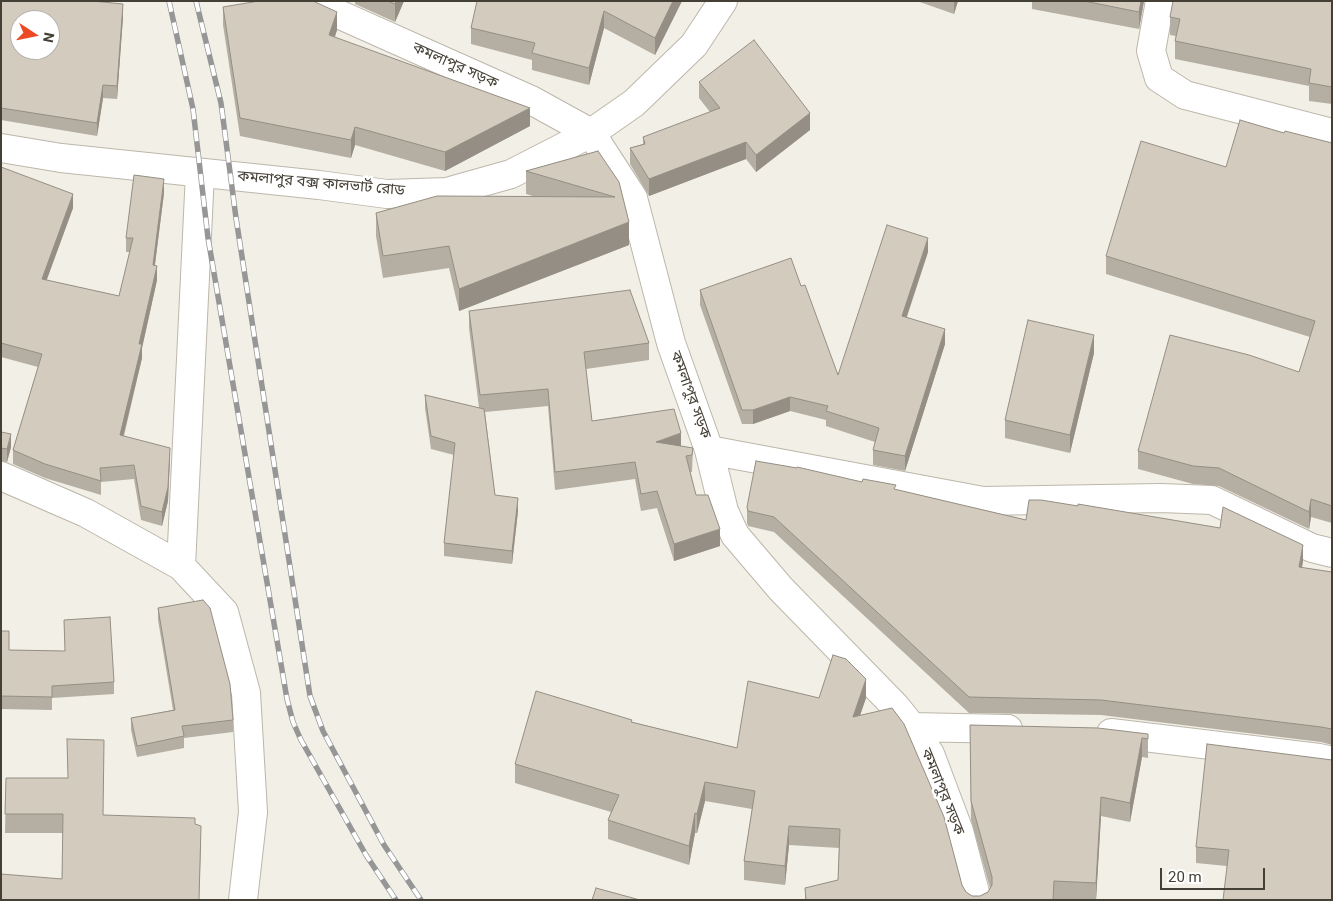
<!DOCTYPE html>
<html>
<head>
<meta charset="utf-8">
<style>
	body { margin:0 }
	#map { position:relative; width:1333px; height:901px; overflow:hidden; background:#f2efe7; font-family:Roboto,sans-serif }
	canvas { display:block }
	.frame { position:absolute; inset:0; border:2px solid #454036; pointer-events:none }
	.north { position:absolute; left:10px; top:10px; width:50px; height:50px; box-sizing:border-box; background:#fff; border:1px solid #b5b3af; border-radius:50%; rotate:101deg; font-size:14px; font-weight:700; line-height:20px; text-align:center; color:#454036 }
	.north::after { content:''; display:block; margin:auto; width:18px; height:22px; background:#ec4924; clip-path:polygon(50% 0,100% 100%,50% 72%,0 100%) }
	.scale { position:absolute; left:1160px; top:868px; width:105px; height:22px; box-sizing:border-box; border:2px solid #454036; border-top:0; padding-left:6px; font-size:15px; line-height:18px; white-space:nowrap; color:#454036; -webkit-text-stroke:4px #fff; paint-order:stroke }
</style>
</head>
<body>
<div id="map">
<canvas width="1333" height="901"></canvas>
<div class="frame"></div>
<div class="north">N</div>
<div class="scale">20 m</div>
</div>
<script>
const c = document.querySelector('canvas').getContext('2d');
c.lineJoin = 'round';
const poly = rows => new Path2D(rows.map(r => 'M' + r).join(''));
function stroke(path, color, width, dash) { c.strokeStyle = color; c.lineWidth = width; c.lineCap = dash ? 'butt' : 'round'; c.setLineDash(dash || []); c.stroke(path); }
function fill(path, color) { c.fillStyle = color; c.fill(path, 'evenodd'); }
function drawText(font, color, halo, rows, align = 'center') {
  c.font = font + ' Roboto,"Noto Sans Bengali",sans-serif'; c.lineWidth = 5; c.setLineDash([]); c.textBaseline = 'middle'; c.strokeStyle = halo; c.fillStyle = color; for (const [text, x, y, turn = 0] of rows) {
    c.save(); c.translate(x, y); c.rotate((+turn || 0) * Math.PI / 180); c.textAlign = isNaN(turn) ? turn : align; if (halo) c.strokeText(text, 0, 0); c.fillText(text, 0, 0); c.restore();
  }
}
const minor = poly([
	[309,1,531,100,591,133,633,198,671,343,709,450,724,511,735,535,781,589,896,707,912,727,930,754,959,831,977,900],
	[1160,1,1151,51,1159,78,1185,95,1332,133],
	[1,148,61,158,319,185,387,194,447,192,511,174,591,133,634,103,694,45,723,1],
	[709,450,983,501,1161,498,1212,500,1312,548,1332,553],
	[1,476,86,513,181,566,224,612,246,693,253,812,243,900],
	[181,566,200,173],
	[912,727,1008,729],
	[1111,733,1319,758,1332,761]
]);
const rail = poly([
	[169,1,193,109,208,238,287,699,293,722,301,740,366,855,396,900],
	[196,1,221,103,236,218,310,696,323,731,384,845,421,900]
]);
const wall = poly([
	[1,1,123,17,117,99,103,98,97,136,1,120],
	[355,1,404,1,395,22,355,4],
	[682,1,655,55,604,28,589,85,532,70,532,60,471,44,471,28],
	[917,1,958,1,954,14],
	[1032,1,1144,1,1139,29,1032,9],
	[1332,1,1332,104,1309,101,1309,86,1175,59,1175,41,1176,36,1170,35,1170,17],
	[223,7,337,30,335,37,530,126,445,171,355,145,351,158,240,136,223,25],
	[699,82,810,130,756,172,746,159,649,196,630,164,630,148,643,144,643,137,710,112,699,98],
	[1284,133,1332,143,1332,523,1311,517,1309,529,1219,486,1193,484,1138,469,1138,451,1299,372,1310,337,1106,274,1106,256,1226,167],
	[598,151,629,245,459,311,449,268,383,278,376,236,376,213,536,197,526,194,526,171],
	[1,167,73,208,46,280,119,296,130,252,126,252,126,238,164,193,155,265,157,280,142,348,142,358,124,436,170,462,168,501,162,526,141,520,134,479,101,482,101,495,45,478,13,464,13,450,38,367,1,357],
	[928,252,907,317,945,344,905,471,873,465,873,450,875,442,826,426,826,420,790,411,753,424,742,424,700,305,700,290,801,286,838,375],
	[469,311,649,343,649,360,586,369,592,421,681,446,693,448,692,472,690,472,696,495,720,546,674,561,657,508,641,511,635,479,555,490,548,406,485,412,495,495,518,511,512,564,444,556,444,543,454,455,431,449,425,408,425,395,479,408,469,328],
	[1094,353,1070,453,1005,438,1005,420],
	[1,432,11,447,7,462,1,461],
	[896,490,1026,520,1303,561,1302,568,1332,572,1332,745,1321,742,1101,715,969,713,774,532,748,526,747,523,747,507],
	[158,608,233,720,233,732,184,738,184,748,137,757,131,730,131,718,173,710,158,620],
	[64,620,114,682,114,694,52,698,52,710,1,709,1,631,9,650,65,651],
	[819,698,866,698,860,715,966,892,972,896,980,896,988,892,990,888,971,820,970,725,1148,734,1148,758,1142,757,1130,822,1101,816,1096,900,805,900,805,888,838,880,839,848,789,845,785,885,744,880,744,861,752,809,705,801,697,833,695,833,689,865,608,839,608,820,611,812,515,783,515,764,632,722,737,748],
	[1332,760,1227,866,1196,863,1196,847],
	[6,778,103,815,195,824,201,845,199,900,1,900,62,879,63,833,5,833]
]);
const shadedWall = poly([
	[396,1,404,1,395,22,395,4],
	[673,1,682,1,655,55,655,38],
	[954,1,958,1,954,14],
	[1141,1,1144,1,1139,29,1139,12],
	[123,4,123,17,117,99,117,86],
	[604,11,604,28,589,85,589,68],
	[337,12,337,30,329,53,329,35],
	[103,85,103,98,97,136,97,123],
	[530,108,530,126,445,171,445,152],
	[810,113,810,130,756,172,756,155],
	[355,127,355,145,351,158,351,140],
	[746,142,746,159,649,196,649,179],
	[164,179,164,193,153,279,153,265],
	[73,194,73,208,42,293,42,279],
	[629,222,629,245,459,311,459,289],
	[928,238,928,252,902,330,902,316],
	[157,266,157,280,142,348,142,358,120,449,120,435,139,344],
	[945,329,945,344,905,471,905,456],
	[1094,335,1094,353,1070,453,1070,435],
	[790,397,790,411,753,424,753,410],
	[681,433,681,450,656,442],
	[11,434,11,447,7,462,7,449],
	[170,448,168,501,162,526,162,512],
	[518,498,518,511,512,564,512,551],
	[1311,499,1311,517,1309,529,1309,512],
	[720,529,720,546,674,561,674,544],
	[1303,545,1303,561,1299,583,1299,567],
	[866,679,866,698,853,736,853,717],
	[1142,738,1142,757,1130,822,1130,803],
	[705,782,705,801,697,833,697,814],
	[1101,797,1101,816,1096,900,1096,883],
	[695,813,695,833,689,865,689,846],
	[789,826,789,845,785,885,785,866]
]);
const building = poly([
	[1,1,92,1,123,4,117,86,103,85,97,123,1,108,1,1],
	[20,20,50,20,50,50,20,50,20,20],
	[259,1,313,1,337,12,329,35,530,108,445,152,355,127,351,140,240,118,223,7,259,1],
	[388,1,396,1,395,4,388,1],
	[477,1,673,1,655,38,604,11,589,68,532,53,535,43,471,28,477,1],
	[1084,1,1141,1,1139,12,1084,1],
	[1173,1,1332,1,1332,87,1309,83,1311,69,1175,41,1180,19,1170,17,1173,1],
	[754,40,810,113,756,155,746,142,649,179,630,148,645,144,643,137,720,108,699,82,754,40],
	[1240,120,1284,133,1285,131,1332,143,1332,506,1311,499,1309,512,1219,468,1193,466,1138,451,1170,335,1249,355,1299,372,1315,321,1106,256,1141,141,1226,167,1240,120],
	[598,151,619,182,629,222,459,289,449,246,383,256,376,213,437,196,615,197,526,171,598,151],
	[1,167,73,194,42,279,119,296,133,238,126,238,134,175,164,179,153,265,157,266,139,344,142,344,120,435,170,448,168,487,162,512,141,506,134,465,100,468,101,481,45,464,13,450,42,354,1,343,1,167],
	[887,225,928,238,902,316,945,329,905,456,873,450,879,428,826,411,828,406,790,397,753,410,742,410,700,290,791,258,801,286,805,285,838,375,887,225],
	[630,290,649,343,584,352,592,421,674,409,681,433,656,442,693,448,692,455,686,456,696,495,708,495,720,529,674,544,657,491,641,494,635,462,555,472,548,389,480,395,469,311,630,290],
	[1028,320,1094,335,1070,435,1005,420,1028,320],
	[425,395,484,409,495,495,518,498,512,551,444,543,455,443,431,436,425,395],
	[1,432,11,434,7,449,1,448,1,432],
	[756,461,797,468,797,467,862,482,863,479,896,485,894,489,1026,520,1029,500,1041,500,1078,506,1078,504,1220,528,1223,507,1303,545,1299,567,1332,572,1332,729,1321,727,1101,700,969,697,774,517,748,511,747,507,756,461],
	[203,600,210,608,230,684,233,720,182,726,184,736,137,746,131,718,175,710,158,608,203,600],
	[110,617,114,682,52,686,52,697,1,696,1,631,9,631,9,650,65,651,64,620,110,617],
	[833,655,846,659,866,679,853,717,892,708,904,724,944,817,962,885,966,892,972,896,980,896,988,892,992,885,992,877,971,801,970,725,1098,728,1148,734,1148,739,1142,738,1130,803,1101,797,1096,883,1054,881,1053,900,806,900,805,888,838,880,840,829,789,826,785,866,744,861,755,791,705,782,697,814,695,813,689,846,608,820,619,795,515,764,536,691,632,720,631,722,737,748,748,681,819,698,833,655],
	[67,739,104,740,103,815,195,818,195,824,201,826,199,900,1,900,1,874,62,879,63,814,5,814,6,778,68,778,67,739],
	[1207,744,1332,760,1332,900,1223,900,1229,850,1196,847,1207,744],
	[596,888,640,900,592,900,596,888]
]);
const streetNames = [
	["কমলাপুর সড়ক",455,66,24],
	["কমলাপুর বক্স কালভার্ট রোড",321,184,5],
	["কমলাপুর সড়ক",690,395,70],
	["কমলাপুর সড়ক",942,792,68]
];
stroke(minor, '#bdb7aa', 30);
stroke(minor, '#fff', 28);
stroke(rail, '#969696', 5.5);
stroke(rail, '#fff', 4, [11]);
fill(wall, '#b5afa3');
fill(shadedWall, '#948e84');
fill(building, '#d3cbbd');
stroke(building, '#948e84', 1);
drawText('15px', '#454036', '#fff', streetNames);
</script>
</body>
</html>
